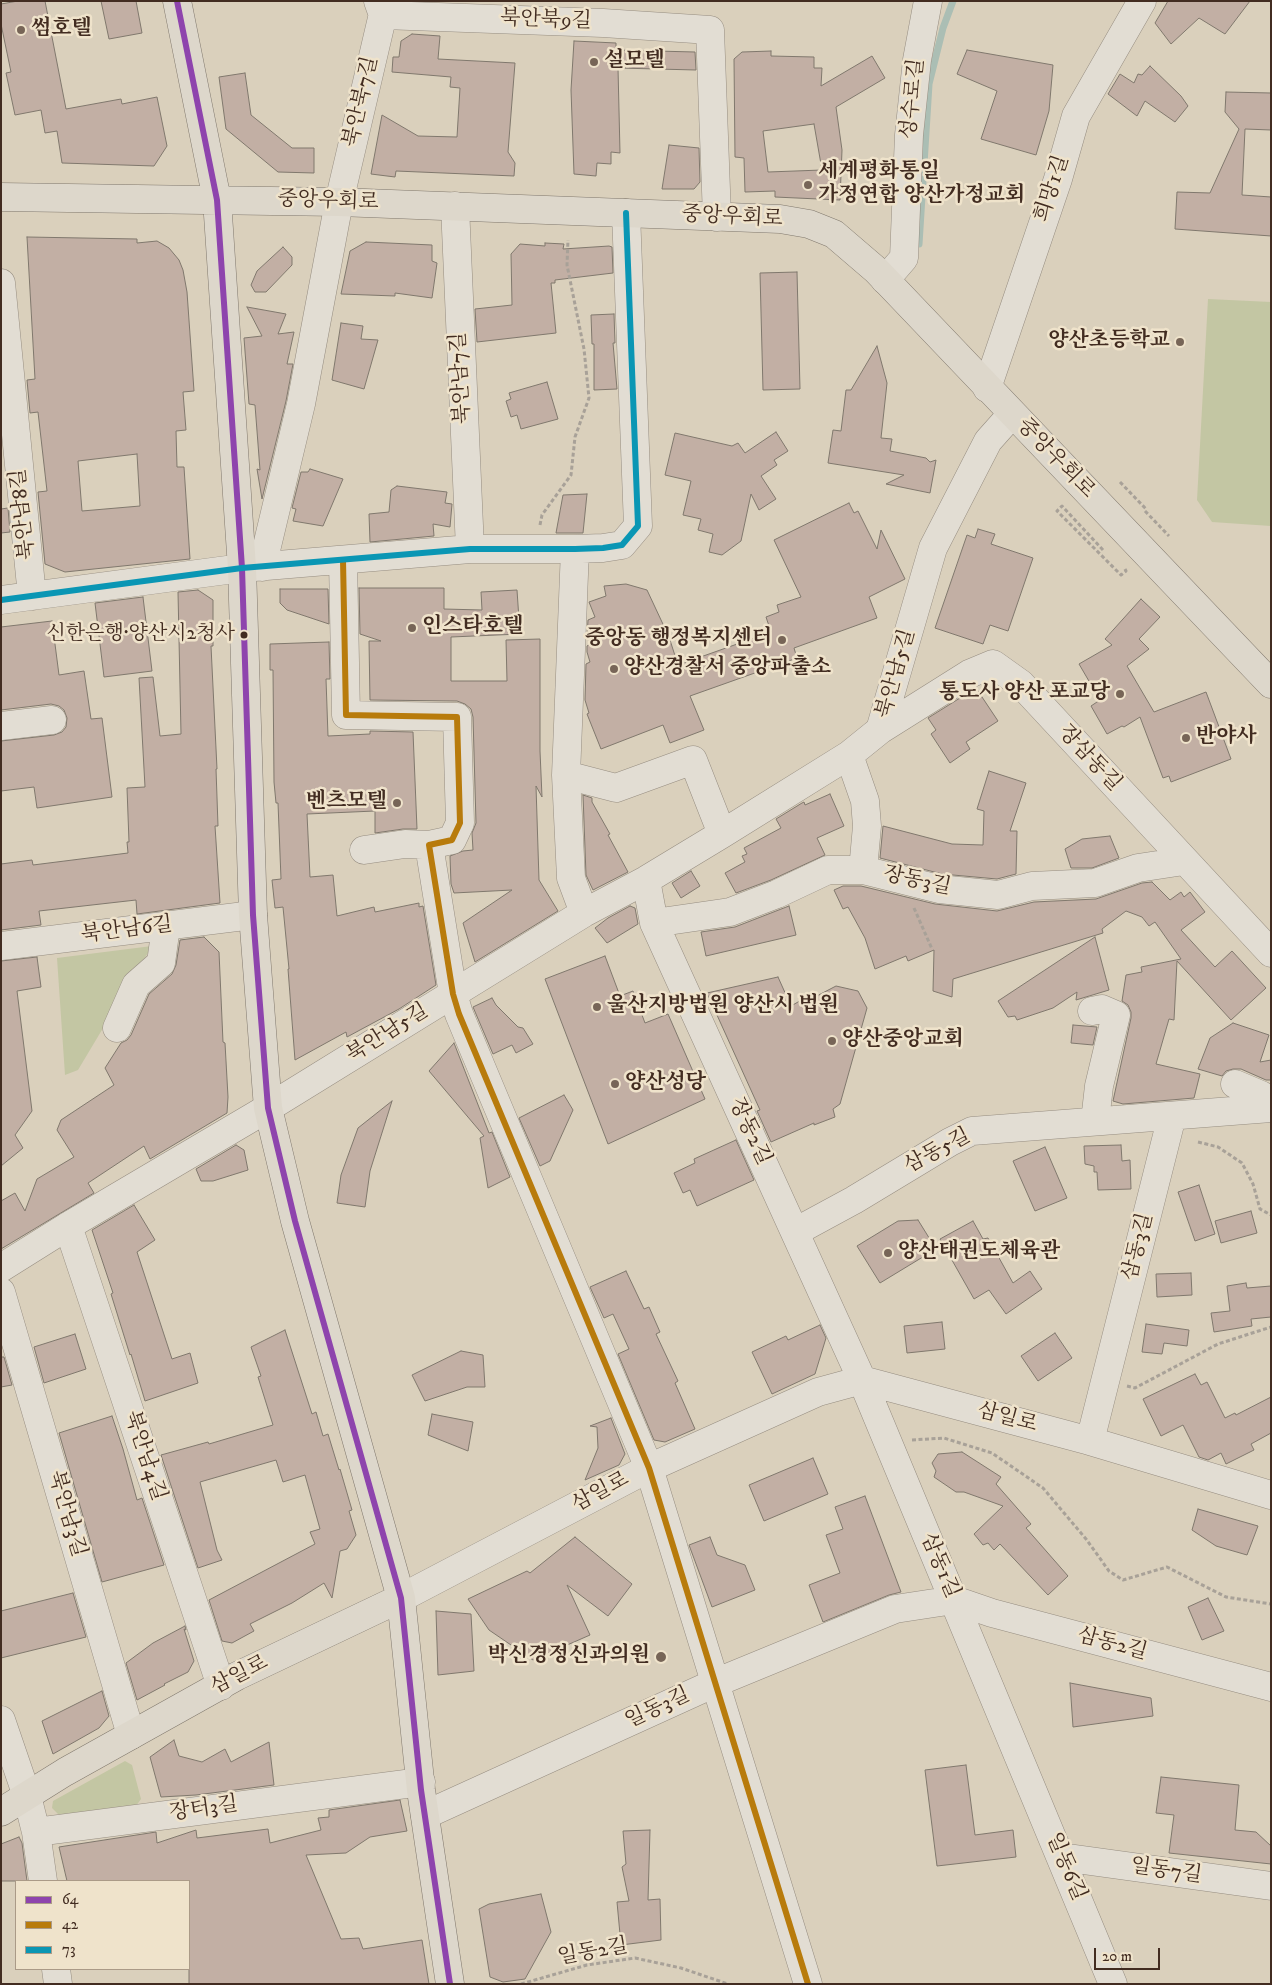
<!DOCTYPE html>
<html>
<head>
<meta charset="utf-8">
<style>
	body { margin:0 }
	#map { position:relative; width:1272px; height:1985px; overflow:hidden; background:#dad0bc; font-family:"IM FELL DW Pica",serif }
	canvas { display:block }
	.frame { position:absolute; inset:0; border:2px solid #422c21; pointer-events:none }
	.legend { position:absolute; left:15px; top:1880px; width:175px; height:90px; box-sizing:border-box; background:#efe3cb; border:1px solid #aa9a87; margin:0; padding:6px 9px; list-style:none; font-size:15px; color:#422c21 }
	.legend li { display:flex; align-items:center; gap:10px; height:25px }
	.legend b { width:25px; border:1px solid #aa9a87 }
	.scale { position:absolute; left:1094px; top:1948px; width:66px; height:22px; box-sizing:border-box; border:2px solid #422c21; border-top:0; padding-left:6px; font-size:15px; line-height:18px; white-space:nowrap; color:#422c21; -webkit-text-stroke:4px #efe3cb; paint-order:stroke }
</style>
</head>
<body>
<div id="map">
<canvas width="1272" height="1985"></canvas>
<div class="frame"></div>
<ul class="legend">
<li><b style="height:6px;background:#8e44ad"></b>64</li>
<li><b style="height:6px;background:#b87b0c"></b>42</li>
<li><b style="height:6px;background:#0a96b4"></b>73</li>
</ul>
<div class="scale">20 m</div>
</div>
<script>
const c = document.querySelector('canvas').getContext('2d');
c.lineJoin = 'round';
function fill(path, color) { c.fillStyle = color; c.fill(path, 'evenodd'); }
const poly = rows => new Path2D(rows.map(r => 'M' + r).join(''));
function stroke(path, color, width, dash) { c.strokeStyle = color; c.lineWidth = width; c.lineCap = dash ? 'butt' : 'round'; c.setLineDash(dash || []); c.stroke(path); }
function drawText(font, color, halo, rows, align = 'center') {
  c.font = font + ' "IM FELL DW Pica","Noto Serif KR",serif'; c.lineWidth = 5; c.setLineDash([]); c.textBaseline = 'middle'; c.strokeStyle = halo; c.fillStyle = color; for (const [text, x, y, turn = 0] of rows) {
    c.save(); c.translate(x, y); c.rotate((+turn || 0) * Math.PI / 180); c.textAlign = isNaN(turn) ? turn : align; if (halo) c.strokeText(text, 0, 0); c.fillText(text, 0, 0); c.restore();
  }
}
const green = poly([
	[1208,299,1271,302,1271,526,1212,522,1197,500],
	[152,946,78,1070,65,1075,57,958],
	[125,1761,132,1765,141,1799,136,1806,60,1816,52,1808,53,1801]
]);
const stream = poly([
	[919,244,929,84,943,28,953,1]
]);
const building = poly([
	[18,1,45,1,66,109,121,99,122,104,157,97,167,146,154,166,62,163,57,131,45,133,41,110,15,115,6,73,11,72,1,24,1,4,18,1],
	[101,1,136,1,142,33,109,39,101,1],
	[1168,1,1250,1,1225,34,1199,18,1171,44,1155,23,1168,1],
	[412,34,440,36,438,59,515,63,508,152,515,163,514,176,396,171,395,177,371,174,382,115,418,136,457,137,460,88,450,87,451,77,392,72,393,57,399,57,401,41,412,34],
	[574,41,616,43,616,50,695,52,696,70,618,68,620,153,611,152,611,164,597,163,596,176,574,174,571,90,574,41],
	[967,50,1053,65,1049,111,1036,155,981,139,997,91,957,74,967,50],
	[771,51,771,56,814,57,814,68,822,68,821,86,872,56,885,78,836,107,842,150,840,200,775,197,775,191,745,192,744,158,735,157,734,59,742,52,771,51],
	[814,124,822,170,768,172,763,131,814,124],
	[1150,66,1181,96,1188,106,1175,122,1145,101,1137,116,1108,94,1120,74,1134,83,1138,74,1142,75,1150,66],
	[245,73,251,115,292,148,314,148,314,173,278,172,226,129,219,77,245,73],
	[1226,92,1271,93,1271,130,1245,129,1242,195,1271,197,1271,236,1175,229,1177,192,1210,193,1239,129,1225,112,1226,92],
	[669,145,699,148,700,182,694,189,662,189,669,145],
	[27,237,137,239,137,243,157,241,169,248,179,260,183,270,187,292,194,391,183,392,186,430,176,431,177,467,184,467,190,559,65,572,45,564,38,492,47,491,38,412,30,413,27,380,35,379,27,237],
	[137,454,140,506,82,511,78,461,137,454],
	[366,242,432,245,432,261,437,263,432,298,395,293,395,296,341,294,350,251,366,242],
	[545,243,564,244,563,249,609,246,612,247,613,273,555,280,555,283,551,283,556,333,477,342,475,309,512,305,511,254,520,244,545,246,545,243],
	[283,247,292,257,292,265,266,292,255,292,251,285,257,271,283,247],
	[797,272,800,389,763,390,760,273,797,272],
	[247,307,286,314,278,334,294,332,287,364,293,364,286,401,262,499,257,469,260,470,255,405,249,404,244,338,262,336,247,307],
	[614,314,615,343,613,343,617,389,594,390,594,344,592,344,591,315,614,314],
	[341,323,363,326,361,339,378,340,364,389,332,380,341,323],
	[877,346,887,383,881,438,892,439,890,451,926,458,930,462,936,460,930,493,886,484,904,475,828,463,833,430,841,431,846,390,851,390,877,346],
	[547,382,558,419,521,429,517,415,511,417,506,401,511,399,509,393,547,382],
	[776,432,788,451,774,460,777,465,761,476,776,499,759,510,751,494,741,541,722,555,709,552,713,534,698,530,701,519,683,515,691,481,665,475,675,433,732,446,738,443,745,453,776,432],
	[310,469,343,479,323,526,293,521,296,509,292,508,301,472,308,472,310,469],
	[397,486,447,492,445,503,452,504,450,527,433,524,434,536,370,542,369,514,389,512,391,490,397,486],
	[587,494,583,533,556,533,563,495,587,494],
	[849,503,854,513,858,511,877,549,881,530,905,579,869,597,877,618,794,648,797,658,690,696,704,730,670,743,663,725,601,749,587,714,589,713,585,700,586,664,590,662,587,652,587,646,590,644,587,637,588,620,595,617,589,602,606,596,604,586,626,584,647,590,669,637,678,665,771,632,766,617,779,612,777,605,801,597,774,540,849,503],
	[8,508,10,532,1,533,1,509,8,508],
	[978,529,995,534,991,544,1033,558,1008,631,990,625,983,644,935,628,967,535,975,538,978,529],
	[359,588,444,588,444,609,482,610,481,592,517,590,520,634,451,637,451,681,507,681,506,640,540,639,540,751,542,797,536,786,539,880,558,911,475,962,463,923,512,890,454,893,451,884,450,856,463,851,473,850,472,833,476,823,473,717,471,709,465,704,457,701,370,700,369,641,381,641,360,634,359,588],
	[280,589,328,589,329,624,287,610,280,603,280,589],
	[198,590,213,600,213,646,211,646,217,769,216,769,218,826,215,826,220,903,137,914,136,900,39,911,41,925,1,930,1,864,32,860,33,865,128,853,127,842,129,842,127,788,145,787,139,678,153,677,160,736,181,734,178,592,198,590],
	[143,597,152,671,104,677,95,603,143,597],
	[1141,599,1160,617,1139,639,1149,649,1127,666,1154,712,1206,692,1231,759,1171,782,1169,776,1163,778,1140,717,1124,727,1122,726,1107,734,1091,706,1100,700,1079,664,1112,645,1105,639,1141,599],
	[52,621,59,675,84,671,91,719,102,718,112,797,37,808,34,787,1,791,1,741,54,735,62,732,66,727,67,718,64,710,59,706,51,704,1,710,1,627,52,621],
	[329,642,330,679,326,679,328,736,370,734,370,731,413,732,417,829,403,829,375,833,375,811,307,814,310,877,333,875,337,916,374,907,375,912,419,903,419,907,423,906,436,985,399,1009,347,1037,346,1032,295,1060,288,969,289,969,283,907,275,908,272,880,281,879,278,803,276,803,274,782,273,670,270,670,270,644,329,642],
	[976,688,998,721,966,742,970,749,950,763,931,734,936,730,928,718,976,688],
	[989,771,1026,783,1010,831,1017,831,1016,874,997,879,942,874,880,858,883,826,952,844,983,845,984,811,977,809,989,771],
	[830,794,844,826,817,838,825,855,771,880,736,893,725,873,745,862,742,856,747,854,744,848,781,828,776,819,802,803,804,802,805,805,830,794],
	[583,795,592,798,592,802,610,834,608,835,628,872,593,890,586,875,583,795],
	[1110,836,1119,858,1092,868,1071,868,1065,849,1082,839,1110,836],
	[691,871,700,886,681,898,672,883,691,871],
	[1152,882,1170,900,1181,892,1184,897,1190,892,1205,912,1181,930,1215,967,1232,951,1266,988,1231,1020,1177,961,1174,1020,1169,1019,1156,1064,1200,1074,1194,1098,1123,1104,1113,1101,1131,1018,1131,1012,1128,1005,1122,1001,1126,975,1142,972,1141,967,1181,959,1155,922,1149,926,1142,917,1126,911,1102,929,1103,933,953,979,952,997,933,991,934,950,908,961,906,956,875,969,865,938,848,907,843,909,834,890,843,886,861,886,935,904,997,911,1034,902,1096,899,1142,883,1152,882],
	[630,906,635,908,638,924,607,943,595,928,608,918,630,906],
	[789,906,796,935,706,956,701,932,735,927,789,906],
	[204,937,219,952,223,1042,225,1043,228,1097,227,1113,150,1159,144,1146,88,1183,94,1193,1,1249,1,1201,15,1193,25,1211,37,1179,74,1157,57,1130,61,1120,114,1085,105,1068,121,1043,127,1040,131,1035,149,994,172,974,176,965,180,940,204,937],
	[1095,937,1109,990,1076,1000,1077,992,1053,1008,1017,1020,1015,1016,1008,1017,998,1001,1095,937],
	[605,956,620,996,633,991,645,1023,668,1014,705,1099,608,1144,545,979,605,956],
	[37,957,41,987,17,991,32,1111,15,1135,23,1148,1,1166,1,961,37,957],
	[778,977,791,1006,805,998,811,999,836,986,858,991,867,1008,840,1104,833,1109,835,1117,814,1125,814,1123,771,1142,757,1111,760,1110,707,993,778,977],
	[492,998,496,1005,518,1027,523,1028,533,1044,516,1053,512,1045,493,1054,473,1007,492,998],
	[1233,1023,1269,1035,1260,1062,1271,1060,1271,1080,1266,1080,1241,1069,1233,1069,1226,1071,1222,1076,1198,1069,1210,1038,1233,1023],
	[1073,1025,1097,1027,1093,1045,1071,1043,1073,1025],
	[454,1043,489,1133,492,1132,510,1177,488,1188,480,1138,484,1136,429,1071,454,1043],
	[564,1095,573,1110,550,1161,540,1166,519,1118,564,1095],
	[392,1101,370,1171,365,1207,337,1203,341,1175,358,1128,392,1101],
	[736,1140,754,1180,697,1206,690,1190,683,1193,674,1173,695,1163,694,1159,736,1140],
	[236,1145,244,1150,248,1170,213,1181,201,1181,196,1169,236,1145],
	[1121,1145,1122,1161,1130,1160,1131,1189,1098,1190,1097,1172,1094,1172,1094,1166,1085,1164,1084,1146,1121,1145],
	[1045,1147,1067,1198,1035,1211,1013,1161,1045,1147],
	[1199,1185,1215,1234,1195,1241,1178,1192,1199,1185],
	[134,1205,155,1240,137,1252,172,1359,190,1353,198,1383,145,1401,131,1354,130,1355,111,1294,113,1293,92,1230,134,1205],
	[1251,1211,1257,1233,1221,1243,1215,1221,1251,1211],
	[918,1220,936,1249,880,1283,857,1246,898,1221,918,1220],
	[973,1221,983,1239,988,1238,1013,1283,1030,1271,1042,1289,1006,1314,989,1290,974,1299,940,1239,973,1221],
	[626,1271,644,1309,649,1307,660,1332,656,1334,678,1381,675,1383,695,1429,665,1442,654,1440,618,1354,629,1349,613,1314,604,1318,590,1287,626,1271],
	[1191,1273,1192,1295,1157,1297,1156,1274,1191,1273],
	[1246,1283,1247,1288,1271,1286,1271,1317,1251,1319,1252,1326,1214,1332,1211,1313,1230,1311,1227,1286,1246,1283],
	[942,1322,945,1349,907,1353,904,1326,942,1322],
	[1146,1324,1189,1330,1187,1346,1164,1343,1162,1354,1142,1352,1146,1324],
	[820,1325,826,1338,815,1374,772,1394,752,1352,786,1336,788,1340,820,1325],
	[285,1330,312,1414,316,1412,323,1436,328,1434,339,1470,340,1469,352,1510,349,1511,356,1535,347,1549,340,1551,332,1598,324,1583,292,1603,250,1624,254,1631,232,1643,222,1641,209,1600,315,1544,310,1532,320,1529,305,1475,283,1482,276,1460,200,1482,217,1550,222,1560,198,1568,161,1455,208,1442,209,1444,273,1425,258,1377,261,1376,251,1347,285,1330],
	[1055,1333,1072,1358,1038,1381,1021,1356,1055,1333],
	[75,1334,86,1369,44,1383,34,1347,75,1334],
	[461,1351,483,1355,485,1387,467,1387,425,1401,412,1375,461,1351],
	[1,1357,4,1357,12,1385,1,1387,1,1357],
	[1195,1374,1201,1385,1207,1382,1225,1418,1235,1413,1236,1415,1271,1397,1271,1433,1251,1444,1254,1450,1226,1464,1221,1453,1208,1460,1199,1457,1183,1425,1161,1436,1143,1399,1195,1374],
	[432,1414,473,1422,468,1451,428,1435,432,1414],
	[112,1416,123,1449,137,1500,142,1498,164,1565,102,1582,59,1433,112,1416],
	[611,1418,625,1454,619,1465,585,1480,598,1448,597,1427,590,1426,611,1418],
	[962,1452,1001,1477,996,1484,1031,1524,1026,1528,1068,1576,1048,1595,1000,1544,994,1550,988,1543,983,1545,974,1534,1003,1506,964,1492,956,1492,934,1477,936,1471,932,1463,938,1454,962,1452],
	[813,1458,828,1494,764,1521,749,1485,813,1458],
	[865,1496,901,1592,889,1595,823,1622,809,1585,840,1573,826,1535,843,1529,835,1507,865,1496],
	[1198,1509,1258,1526,1247,1555,1216,1546,1192,1530,1198,1509],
	[575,1537,632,1584,608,1616,567,1585,590,1635,533,1660,489,1630,468,1599,527,1571,530,1573,575,1537],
	[710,1537,717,1555,745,1565,755,1590,712,1607,689,1545,710,1537],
	[73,1593,86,1637,1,1658,1,1611,73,1593],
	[1208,1598,1224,1631,1202,1640,1188,1607,1208,1598],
	[436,1611,471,1614,474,1671,438,1675,436,1611],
	[185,1626,186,1630,184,1629,194,1661,188,1672,164,1684,165,1685,137,1700,126,1663,153,1643,185,1626],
	[1070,1683,1151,1698,1153,1716,1073,1727,1070,1683],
	[102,1691,109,1716,99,1728,53,1754,42,1721,102,1691],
	[174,1740,179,1756,202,1762,225,1749,231,1762,269,1742,274,1785,196,1795,161,1797,150,1757,174,1740],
	[966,1765,975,1835,1013,1830,1016,1857,937,1866,925,1770,966,1765],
	[1161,1777,1239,1785,1235,1830,1256,1832,1271,1846,1271,1864,1169,1853,1174,1815,1156,1813,1161,1777],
	[400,1800,407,1831,370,1837,346,1853,306,1855,341,1939,359,1938,363,1949,422,1940,429,1984,189,1984,189,1881,67,1881,59,1847,156,1832,157,1843,196,1830,197,1838,268,1829,270,1843,321,1830,318,1818,329,1817,329,1810,400,1800],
	[650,1830,648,1900,660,1899,661,1940,621,1945,617,1902,629,1901,622,1867,626,1864,623,1831,650,1830],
	[19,1837,22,1843,27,1881,1,1881,1,1844,19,1837],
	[541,1894,551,1932,525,1979,503,1982,490,1977,479,1909,489,1904,541,1894]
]);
const path = poly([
	[1120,482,1146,509],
	[1145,511,1169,536],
	[540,525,542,515,571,475,575,437,589,398,584,349,567,265,568,240],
	[1103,550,1062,506,1057,511,1121,575,1126,571,1125,569],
	[914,908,932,949],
	[1198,1142,1218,1147,1242,1163,1253,1184,1260,1209,1271,1215],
	[1127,1386,1135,1388,1218,1344,1271,1327],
	[912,1440,944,1438,992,1453,1043,1488,1086,1539,1109,1571,1123,1580,1167,1567,1226,1597,1271,1604],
	[521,1984,587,1965,635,1958,681,1968,728,1984]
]);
const minor = poly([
	[378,1,383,15,603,23,710,30,717,217],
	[455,206,470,549],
	[885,280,904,258,909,135,917,60,928,1],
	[1,283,32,596],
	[987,388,1058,179,1076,116,1142,1],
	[575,549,566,775,571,878,584,913],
	[343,560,346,715,457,717,460,823,452,840,429,845,405,844,364,850],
	[262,567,301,404,339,202,386,1],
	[1,600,242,568,470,549,575,549,603,548,622,545,638,526,626,213],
	[1,726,52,720],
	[880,730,933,548,988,441,1012,414],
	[849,755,865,801,867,826,863,870],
	[566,775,616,788,693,760,722,834],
	[429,845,453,994,459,1014,649,1468,808,1984],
	[646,880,654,923,862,1380,1113,1984],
	[654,923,730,912,777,894,828,870,863,870,939,889,998,895,1032,886,1095,883,1138,868,1184,861],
	[1,946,253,915],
	[1092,1011,1102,1009,1116,1015,1099,1086,1095,1121],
	[117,1028,136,985,161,963,166,926],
	[1235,1084,1261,1095,1271,1101],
	[68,1226,221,1686],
	[795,1232,854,1200,950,1142,972,1131,1271,1108],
	[1,1268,68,1226,268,1108,584,913,646,880,722,834,849,755,880,730,969,674,993,664,1021,684,1271,953],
	[1,1292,131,1735],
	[1090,1441,1172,1116],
	[401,1598,649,1468,818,1392,862,1380,1090,1441,1271,1495],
	[1,1720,27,1796,36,1832,43,1881],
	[425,1815,715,1683,895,1609,954,1600,992,1613,1271,1687],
	[36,1832,421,1782],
	[1061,1857,1271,1886],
	[56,1969,58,1984]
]);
const major = poly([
	[177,1,217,200,242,568,253,915,268,1108,295,1221,401,1598,421,1790,450,1984],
	[1,197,339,202,780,219,809,224,834,234,876,270,1271,684],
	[1,1812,65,1772,237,1676,401,1598]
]);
const bus1 = poly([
	[177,1,217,200,242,568,253,915,268,1108,295,1221,401,1598,421,1790,450,1984]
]);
const bus2 = poly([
	[343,560,346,715,457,717,460,823,452,840,429,845,453,994,459,1014,649,1468,808,1984]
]);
const bus3 = poly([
	[1,600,242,568,470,549,575,549,603,548,622,545,638,526,626,213]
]);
const markers = [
	[21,30,5,"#776557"],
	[594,62,5,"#776557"],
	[808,185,5,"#776557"],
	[1180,342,5,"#776557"],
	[412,628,5,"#776557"],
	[244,635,4.5,"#422c21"],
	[782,640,5,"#776557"],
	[614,669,5,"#776557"],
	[1120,694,5,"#776557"],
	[1186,738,5,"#776557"],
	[397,803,5,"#776557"],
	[597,1007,5,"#776557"],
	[832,1041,5,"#776557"],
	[615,1084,5,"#776557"],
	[888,1253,5,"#776557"],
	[661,1657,6,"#776557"]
];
const busNames = [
	["신한은행·양산시2청사",235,635]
];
const streetNames = [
	["북안북9길",546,21,2],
	["성수로길",914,99,-84],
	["북안북7길",362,102,-77],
	["희망1길",1053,189,-72],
	["중앙우회로",328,202,2],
	["중앙우회로",732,218,3],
	["북안남7길",462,378,-93],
	["중앙우회로",1055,459,46],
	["북안남8길",24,514,-96],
	["북안남5길",897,674,-74],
	["장삼동길",1089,759,47],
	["장동3길",917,882,12],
	["북안남6길",127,931,-7],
	["북안남5길",388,1034,-32],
	["장동2길",749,1132,65],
	["삼동5길",938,1152,-28],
	["삼동3길",1139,1247,-76],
	["삼일로",1007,1419,15],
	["북안남4길",144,1456,72],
	["삼일로",601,1493,-28],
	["북안남3길",66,1514,74],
	["삼동1길",939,1566,67],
	["삼동2길",1112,1645,15],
	["삼일로",240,1676,-27],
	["일동3길",658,1709,-25],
	["장터3길",204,1810,-8],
	["일동6길",1065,1867,67],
	["일동7길",1166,1872,8],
	["일동2길",593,1953,-10]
];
const poiNames = [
	["썸호텔",31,30],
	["설모텔",604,62],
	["세계평화통일",818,173],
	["가정연합 양산가정교회",818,197],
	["양산초등학교",1170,342,"right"],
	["인스타호텔",422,628],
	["중앙동 행정복지센터",772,640,"right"],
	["양산경찰서 중앙파출소",624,669],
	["통도사 양산 포교당",1110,694,"right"],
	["반야사",1196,738],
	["벤츠모텔",387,803,"right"],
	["울산지방법원 양산시 법원",607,1007],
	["양산중앙교회",842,1041],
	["양산성당",625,1084],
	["양산태권도체육관",898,1253],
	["박신경정신과의원",650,1657,"right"]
];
fill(green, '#c3c6a3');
stroke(stream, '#abbeb4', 7);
fill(building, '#c2afa4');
stroke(building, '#80786d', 1);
stroke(minor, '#968d81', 29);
stroke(major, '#80786d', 29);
stroke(path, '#a8a198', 3, [4, 2.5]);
stroke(minor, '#e2ddd3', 28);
stroke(major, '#ddd7cb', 28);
stroke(bus1, '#8e44ad', 6);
stroke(bus2, '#b87b0c', 6);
stroke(bus3, '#0a96b4', 6);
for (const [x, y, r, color] of markers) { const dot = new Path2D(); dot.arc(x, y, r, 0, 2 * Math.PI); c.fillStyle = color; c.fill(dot); stroke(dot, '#efe3cb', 2); }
drawText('20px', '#422c21', '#efe3cb', busNames, 'right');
drawText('21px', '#422c21', '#efe3cb', streetNames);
drawText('bold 21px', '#422c21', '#efe3cb', poiNames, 'left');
</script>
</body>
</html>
